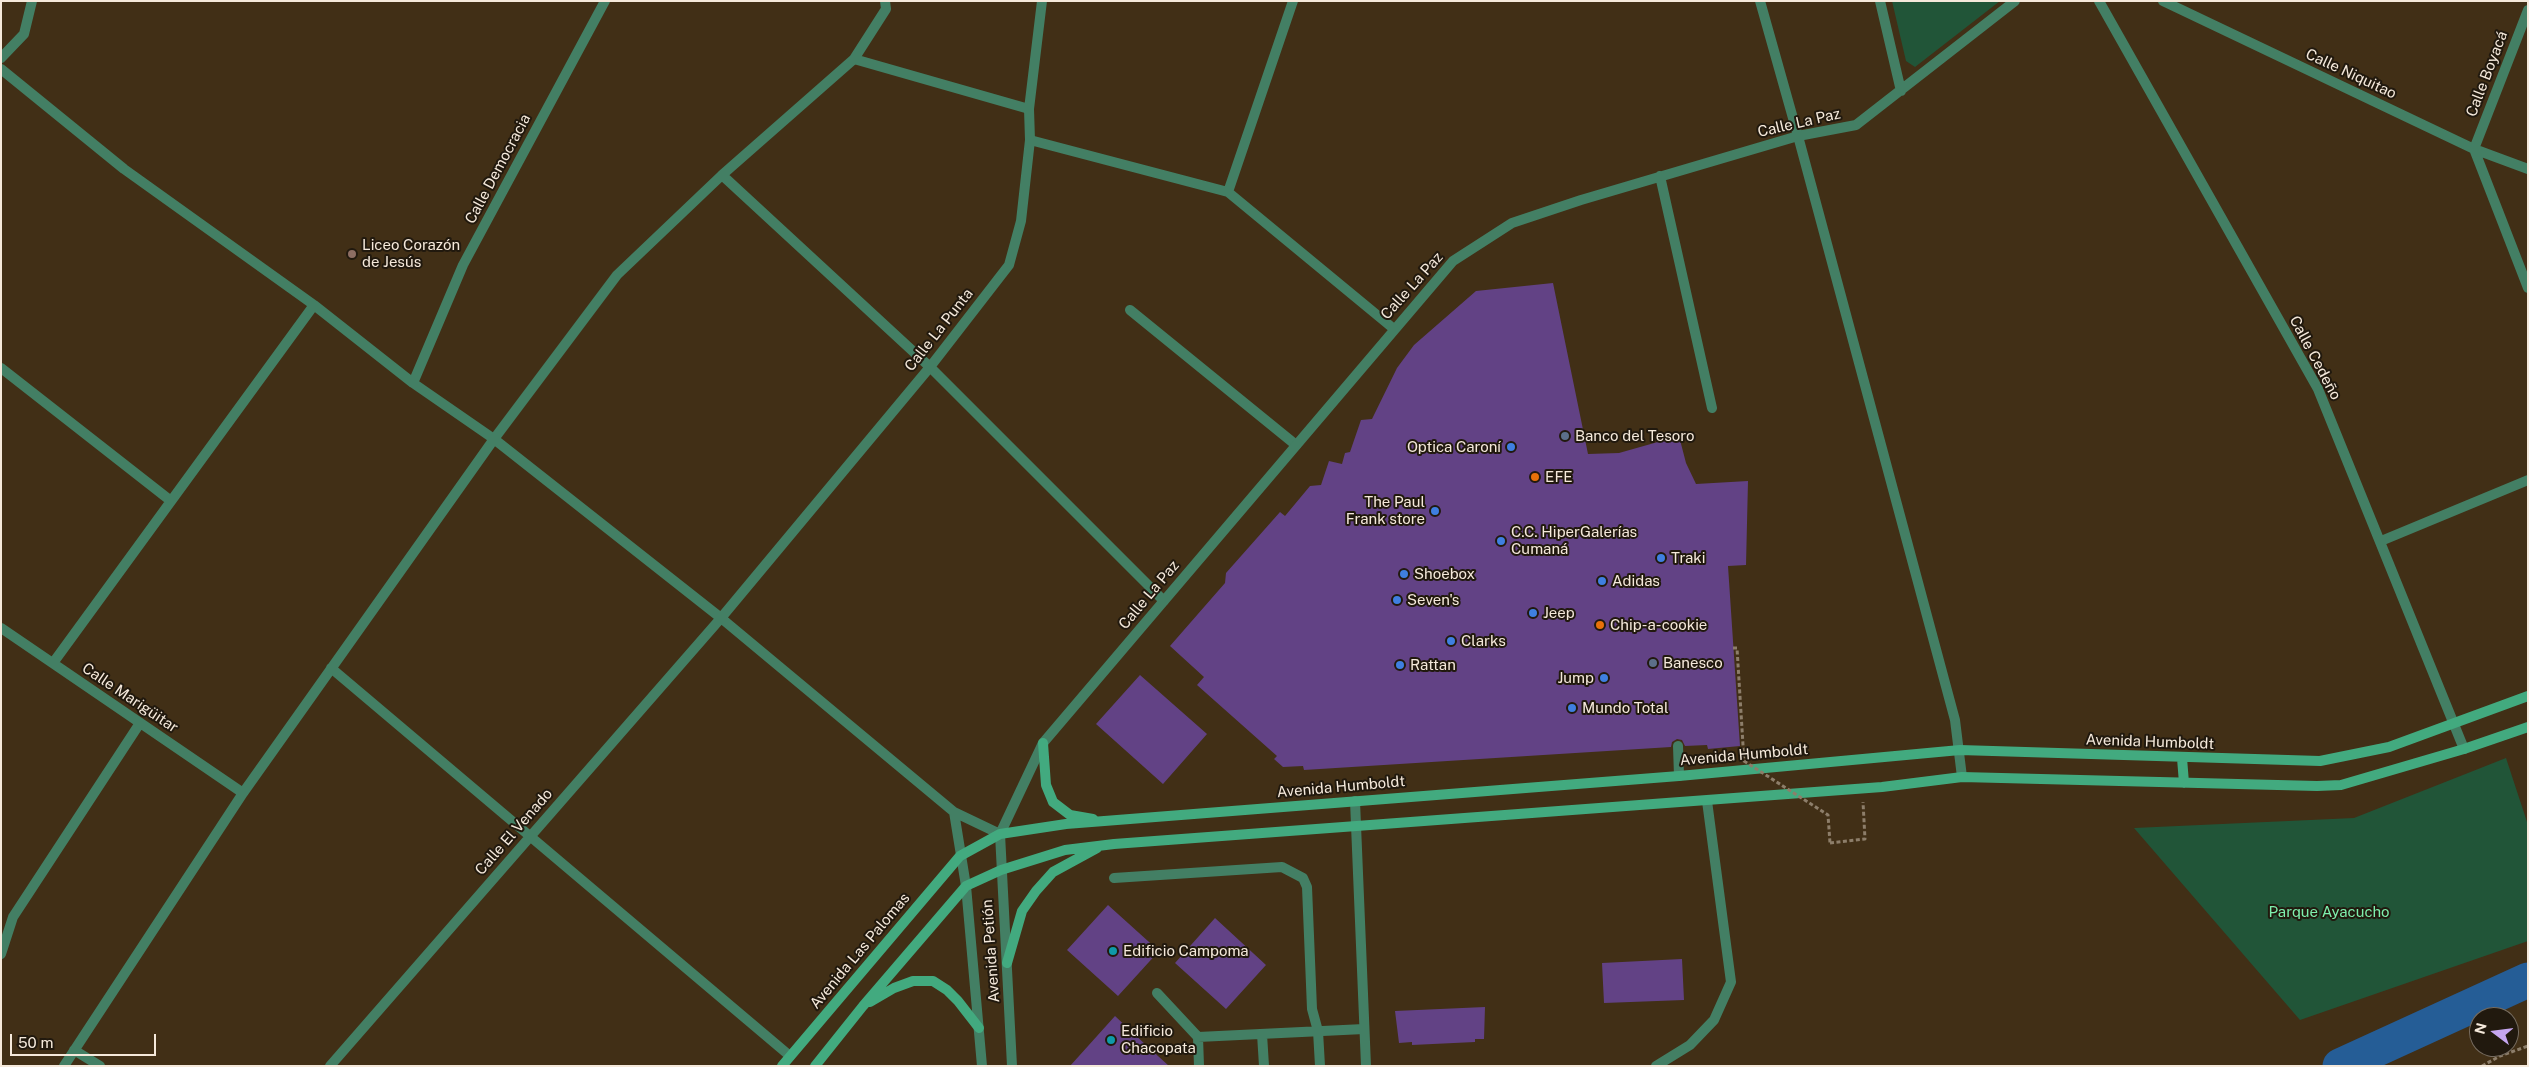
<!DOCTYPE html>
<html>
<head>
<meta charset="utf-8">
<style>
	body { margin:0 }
	#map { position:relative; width:2529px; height:1067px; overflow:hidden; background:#412f16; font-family:"Public Sans",sans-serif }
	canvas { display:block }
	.frame { position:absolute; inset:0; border:2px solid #f5e9db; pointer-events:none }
	.north { position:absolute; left:2469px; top:1007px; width:50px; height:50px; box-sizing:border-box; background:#21190e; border:1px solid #766c60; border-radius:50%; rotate:285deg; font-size:14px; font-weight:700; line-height:20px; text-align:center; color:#f5e9db }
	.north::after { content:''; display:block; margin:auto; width:18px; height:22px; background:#c6a6f0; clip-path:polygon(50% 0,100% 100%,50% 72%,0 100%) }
	.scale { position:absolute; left:10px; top:1034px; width:146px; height:22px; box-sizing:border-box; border:2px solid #f5e9db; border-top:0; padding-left:6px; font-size:15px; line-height:18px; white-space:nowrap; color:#f5e9db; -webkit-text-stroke:4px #21190e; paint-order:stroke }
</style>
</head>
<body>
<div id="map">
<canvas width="2529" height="1067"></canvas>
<div class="frame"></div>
<div class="north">N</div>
<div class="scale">50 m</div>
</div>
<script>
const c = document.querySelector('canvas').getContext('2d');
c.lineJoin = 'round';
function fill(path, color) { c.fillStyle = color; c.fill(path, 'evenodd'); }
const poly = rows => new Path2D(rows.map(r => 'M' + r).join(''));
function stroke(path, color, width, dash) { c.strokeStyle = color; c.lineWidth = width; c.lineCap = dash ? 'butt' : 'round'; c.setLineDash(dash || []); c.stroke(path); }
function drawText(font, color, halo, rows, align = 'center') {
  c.font = font + ' "Public Sans",sans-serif'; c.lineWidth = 4; c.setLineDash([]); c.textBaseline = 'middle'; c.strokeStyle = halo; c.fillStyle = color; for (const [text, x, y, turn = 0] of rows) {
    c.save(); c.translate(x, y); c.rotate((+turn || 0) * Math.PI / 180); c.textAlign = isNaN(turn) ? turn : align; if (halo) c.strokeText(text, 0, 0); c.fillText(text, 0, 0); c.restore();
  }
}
const green = poly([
	[1892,1,2000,1,1915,67,1906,61],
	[2506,758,2528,825,2528,941,2300,1020,2134,828,2354,818]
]);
const river = poly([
	[2340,1066,2528,980]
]);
const building = poly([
	[1553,283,1588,454,1619,453,1679,436,1686,463,1696,484,1748,481,1746,565,1728,566,1740,746,1708,749,1707,745,1685,746,1682,740,1677,739,1672,742,1671,747,1304,770,1303,766,1283,767,1274,759,1277,756,1197,685,1204,677,1170,646,1225,583,1226,573,1280,512,1285,516,1310,486,1321,485,1329,461,1342,464,1345,453,1350,452,1361,420,1372,419,1397,368,1414,345,1476,291],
	[1140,675,1207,734,1163,784,1096,724],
	[1108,905,1159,951,1118,996,1067,950],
	[1215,918,1266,965,1226,1009,1175,963],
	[1682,959,1684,1000,1604,1003,1602,963],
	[1485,1007,1484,1039,1475,1039,1475,1042,1412,1045,1412,1042,1399,1043,1395,1011],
	[1115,1016,1147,1046,1169,1066,1070,1066]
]);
const path = poly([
	[1830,843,1865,839,1863,802],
	[2482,1066,2500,1056,2528,1046]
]);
const lane = poly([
	[1130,310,1296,445],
	[1678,746,1679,776],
	[1114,878,1282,867,1303,878,1307,887,1312,1009,1318,1031,1320,1066],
	[1157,993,1198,1037,1199,1066],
	[1262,1034,1264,1066],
	[1198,1037,1364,1029]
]);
const street = poly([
	[1760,1,1798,136,1955,720,1962,777],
	[1880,1,1901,91],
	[2099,1,2318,389,2464,749],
	[2163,1,2474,149,2528,169],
	[2528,10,2474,149,2528,288],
	[1,58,24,34,32,1],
	[854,59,1029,109],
	[1,69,124,169,314,305,413,383,494,439,721,618,954,812,1000,834],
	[1030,140,1228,192,1394,329],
	[722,175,930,367,1164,601],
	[1660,176,1712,408],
	[1228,192,1293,1],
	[1,368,171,501],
	[413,383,463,265,605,1],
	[2381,541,2528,480],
	[1,628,243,793],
	[53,663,314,305],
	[331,668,790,1056],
	[1355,801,1366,1066],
	[954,812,966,886,982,1066],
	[1,954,13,917,140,723],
	[74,1050,100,1066],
	[64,1066,243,793,494,439,617,275,722,175,854,59,886,9,885,1],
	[330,1066,721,618,930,367,1009,265,1021,221,1030,140,1029,109,1042,1],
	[1012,1066,1000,834,1043,743,1453,261,1512,223,1581,200,1798,136,1856,125,2015,1],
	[1656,1066,1690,1045,1714,1020,1731,982,1707,801]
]);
const secondary = poly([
	[1043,743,1046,785,1053,802,1070,815,1093,819],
	[2182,758,2184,783],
	[1007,963,1022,911,1036,891,1053,872,1097,848],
	[870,1002,894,988,913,981,933,981,947,990,958,1001,979,1028],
	[782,1066,960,856,1000,834,1066,824,1679,776,1960,750,2320,761,2389,747,2528,696],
	[815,1066,863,1006,966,886,1001,870,1065,850,1114,844,1882,787,1962,777,2317,786,2341,785,2464,749,2528,727]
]);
const pathBridge = poly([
	[1733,648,1737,648,1744,761,1828,815,1830,843]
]);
const markers = [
	[352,254,5,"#8d6e63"],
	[1565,436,5,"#5c6f8a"],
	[1511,447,5,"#3f7fe0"],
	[1535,477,5,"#e8710a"],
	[1435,511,5,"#3f7fe0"],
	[1501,541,5,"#3f7fe0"],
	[1661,558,5,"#3f7fe0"],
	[1404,574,5,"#3f7fe0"],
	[1602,581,5,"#3f7fe0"],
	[1397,600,5,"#3f7fe0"],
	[1533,613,5,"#3f7fe0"],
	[1600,625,5,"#e8710a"],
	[1451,641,5,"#3f7fe0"],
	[1653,663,5,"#5c6f8a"],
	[1400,665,5,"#3f7fe0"],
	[1604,678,5,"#3f7fe0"],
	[1572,708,5,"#3f7fe0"],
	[1113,951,5,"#0f9aa8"],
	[1111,1040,5,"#0f9aa8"]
];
const streetNames = [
	["Calle Niquitao",2351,74,25],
	["Calle Boyacá",2487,74,-69],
	["Calle La Paz",1799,123,-13],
	["Calle Democracia",498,169,-62],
	["Calle La Paz",1412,286,-48],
	["Calle La Punta",939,330,-52],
	["Calle Cedeño",2315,358,62],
	["Calle La Paz",1149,595,-50],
	["Calle Marigüitar",130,698,34],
	["Avenida Humboldt",2150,742,2],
	["Avenida Humboldt",1744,755,-5],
	["Avenida Humboldt",1341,787,-5],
	["Calle El Venado",514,832,-49],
	["Avenida Las Palomas",860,951,-50],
	["Avenida Petión",991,951,-94]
];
const poiNames = [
	["Liceo Corazón",362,245],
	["de Jesús",362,262],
	["Banco del Tesoro",1575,436],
	["Optica Caroní",1501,447,"right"],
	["EFE",1545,477],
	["The Paul",1425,502,"right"],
	["Frank store",1425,519,"right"],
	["C.C. HiperGalerías",1511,532],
	["Cumaná",1511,549],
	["Traki",1671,558],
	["Shoebox",1414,574],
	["Adidas",1612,581],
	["Seven's",1407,600],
	["Jeep",1543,613],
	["Chip-a-cookie",1610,625],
	["Clarks",1461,641],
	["Banesco",1663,663],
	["Rattan",1410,665],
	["Jump",1594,678,"right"],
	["Mundo Total",1582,708],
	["Edificio Campoma",1123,951],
	["Edificio",1121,1031],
	["Chacopata",1121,1048]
];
const parkNames = [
	["Parque Ayacucho",2329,912]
];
fill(green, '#215538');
stroke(river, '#255d96', 35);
fill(building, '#624285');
stroke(path, '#8d7e6a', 3, [4, 2.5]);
stroke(lane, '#437f64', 10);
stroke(street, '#437f64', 10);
stroke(secondary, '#42aa7f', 10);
stroke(pathBridge, '#8d7e6a', 3, [4, 2.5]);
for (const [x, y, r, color] of markers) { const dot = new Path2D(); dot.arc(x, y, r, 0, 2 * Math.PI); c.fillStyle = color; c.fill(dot); stroke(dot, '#21190e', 2); }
drawText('15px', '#f5e9db', '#21190e', streetNames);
drawText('15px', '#f5e9db', '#21190e', poiNames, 'left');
drawText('15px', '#7eefad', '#21190e', parkNames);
</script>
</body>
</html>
